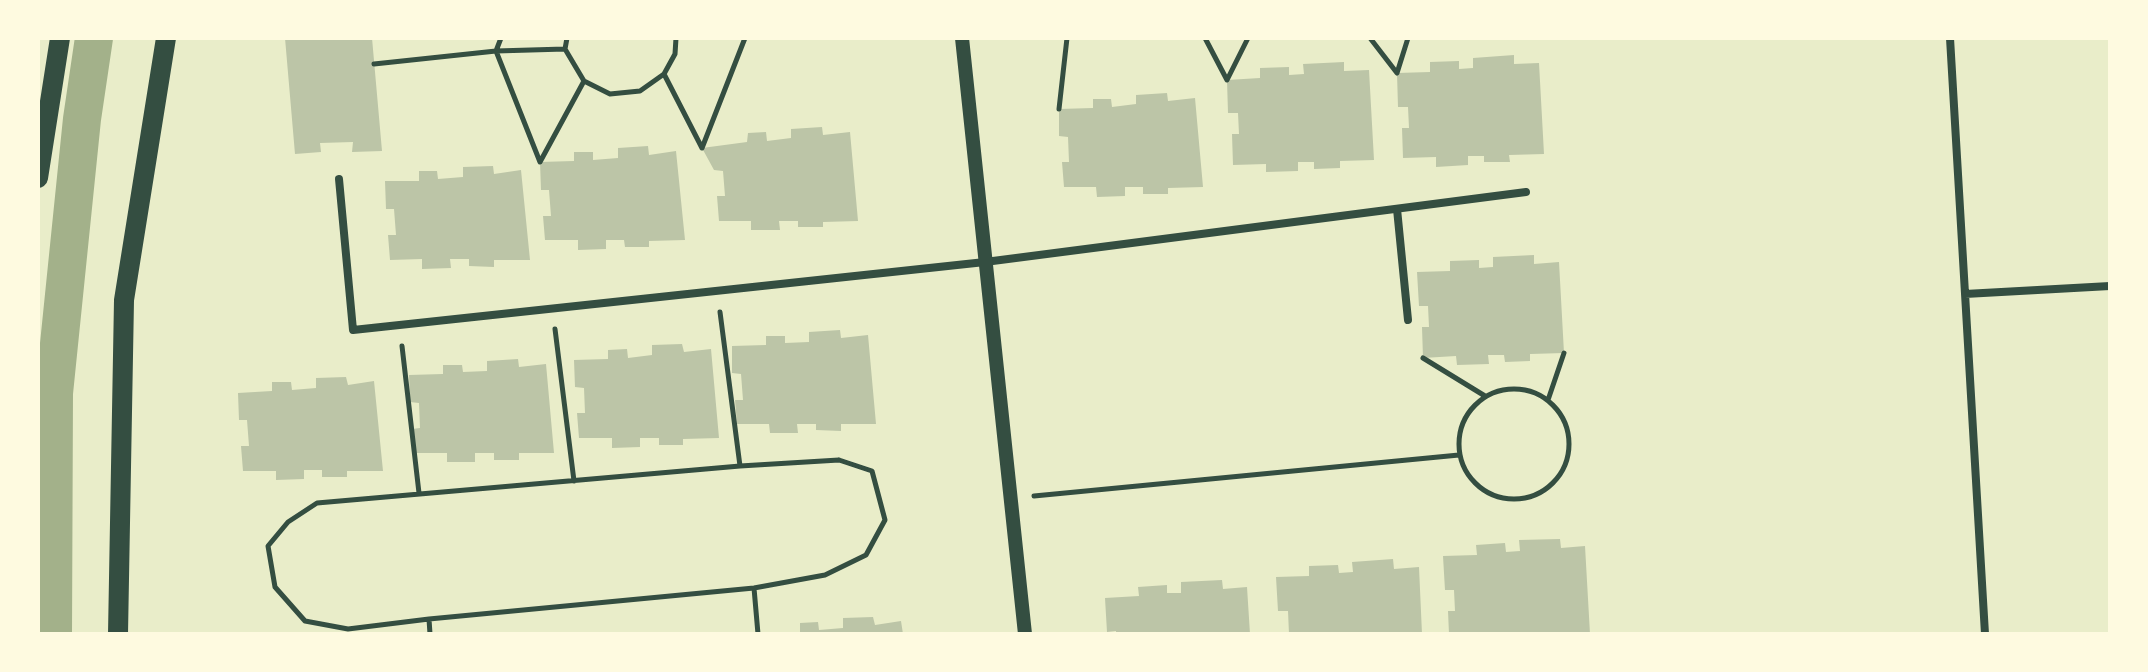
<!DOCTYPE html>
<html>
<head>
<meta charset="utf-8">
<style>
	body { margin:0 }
	#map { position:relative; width:2148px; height:672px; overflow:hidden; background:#e9edc9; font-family:Barlow,sans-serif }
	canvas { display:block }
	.frame { position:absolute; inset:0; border:40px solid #fefae0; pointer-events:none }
</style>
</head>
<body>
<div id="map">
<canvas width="2148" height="672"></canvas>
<div class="frame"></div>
</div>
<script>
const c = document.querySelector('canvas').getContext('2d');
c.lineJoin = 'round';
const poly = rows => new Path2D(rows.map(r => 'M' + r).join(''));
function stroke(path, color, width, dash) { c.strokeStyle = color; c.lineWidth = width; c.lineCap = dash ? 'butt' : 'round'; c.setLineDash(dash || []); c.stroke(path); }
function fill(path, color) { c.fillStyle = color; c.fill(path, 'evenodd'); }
const canal = poly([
	[53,634,54,393,82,119,94,38]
]);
const building = poly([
	[285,38,372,38,382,151,352,152,353,142,320,143,321,152,295,154],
	[1514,55,1514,64,1539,63,1544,154,1509,155,1510,162,1484,162,1484,156,1468,156,1468,165,1436,167,1436,157,1403,158,1402,128,1409,128,1408,107,1398,107,1397,73,1430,72,1430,62,1459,61,1459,69,1473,68,1473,58],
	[1344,62,1344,71,1369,70,1374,160,1340,161,1340,168,1314,169,1314,162,1298,162,1298,171,1266,172,1266,164,1233,165,1232,134,1239,134,1238,113,1228,113,1227,80,1260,78,1260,68,1289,67,1289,75,1304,74,1303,64],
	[1167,93,1168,101,1195,98,1203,187,1168,188,1168,194,1143,194,1143,187,1125,187,1125,196,1097,197,1096,187,1064,187,1062,162,1069,162,1068,137,1059,136,1059,109,1093,108,1093,99,1111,99,1112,107,1136,104,1136,95],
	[822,127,823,135,850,132,858,221,823,222,823,227,798,227,798,221,779,221,780,230,751,230,751,221,719,221,717,196,725,196,723,171,714,170,702,148,747,142,748,133,766,132,767,141,791,138,791,129],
	[648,146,649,155,676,151,685,240,649,241,649,247,625,247,624,240,606,240,606,249,578,250,578,240,545,240,543,216,551,216,549,190,541,190,540,162,574,161,574,152,593,152,593,160,618,158,618,148],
	[493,166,494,174,521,170,530,260,494,260,494,267,469,266,469,259,450,259,451,268,422,269,422,259,390,260,388,235,396,235,394,209,386,209,385,181,419,181,419,171,437,171,438,179,463,177,463,167],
	[1534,255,1534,264,1559,262,1564,353,1530,354,1530,361,1505,362,1504,355,1488,355,1489,364,1457,365,1456,356,1423,358,1422,327,1429,327,1428,306,1419,306,1417,272,1450,271,1450,261,1479,260,1479,268,1493,267,1493,257],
	[840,330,841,338,868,335,876,424,841,424,841,431,816,430,816,424,797,424,798,433,770,433,769,424,737,424,735,400,743,400,741,374,732,373,732,346,766,345,766,336,785,336,785,343,809,342,809,332],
	[682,344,684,352,711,349,719,438,683,439,683,445,659,445,659,438,640,438,640,447,612,448,612,438,579,438,577,413,585,413,584,388,575,387,574,360,608,359,608,350,627,349,628,358,652,355,652,345],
	[518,359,519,367,546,364,554,453,519,453,519,460,494,460,494,453,475,453,475,462,447,462,447,453,414,453,412,429,420,428,419,403,410,402,409,375,443,374,443,365,462,365,463,372,487,371,487,361],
	[346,377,348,385,374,381,383,471,347,471,347,477,322,477,322,470,304,470,304,479,276,480,276,471,243,471,241,446,249,446,247,420,239,420,238,393,272,391,272,382,291,382,292,390,316,388,316,378],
	[1560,539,1561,548,1585,546,1590,634,1449,634,1448,611,1455,611,1454,590,1445,590,1443,556,1477,555,1476,545,1505,543,1506,552,1520,551,1519,540],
	[1393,559,1394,569,1419,567,1422,634,1289,634,1288,611,1278,611,1276,577,1309,576,1309,566,1338,565,1339,573,1353,572,1352,562],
	[1222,580,1223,589,1247,587,1250,634,1116,634,1116,631,1107,632,1105,598,1139,596,1138,587,1167,585,1167,593,1181,593,1181,582],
	[873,617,875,625,901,621,903,634,800,634,800,623,818,622,819,630,843,628,843,618]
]);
const path = poly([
	[501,38,496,51,540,162,584,81],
	[567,38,565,49,584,81,610,94,640,91,664,74,675,54,676,38],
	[1205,38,1227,80,1248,38],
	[1370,38,1397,73,1408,38],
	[374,64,496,51,565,49],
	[664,74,702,148],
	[1059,109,1067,38],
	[702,148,745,38],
	[720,312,740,466],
	[555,329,574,481],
	[402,346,419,493],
	[1423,358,1485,396],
	'1459 444a55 55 0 1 1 110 0a55 55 0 1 1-110 0Z',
	[1548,400,1564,353],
	[839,460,872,471,885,520,866,555,825,575,754,588,429,619,348,629,305,621,275,587,268,546,288,522,317,503,740,466,839,460],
	[1034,496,1459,455],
	[754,588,758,634],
	[429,619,430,634]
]);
const minor = poly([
	[1950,38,1985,634],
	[339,179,353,330,985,262,1526,192],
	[1397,209,1408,320],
	[1965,294,2110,286]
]);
const tertiary = poly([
	[962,38,1025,634]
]);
const primary = poly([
	[38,178,60,38],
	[118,634,124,300,166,38]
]);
stroke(canal, '#a3b18a', 38);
fill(building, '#bcc5a7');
stroke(path, '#344e41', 5);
stroke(minor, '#344e41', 8);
stroke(tertiary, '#344e41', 14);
stroke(primary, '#344e41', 20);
</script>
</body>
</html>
